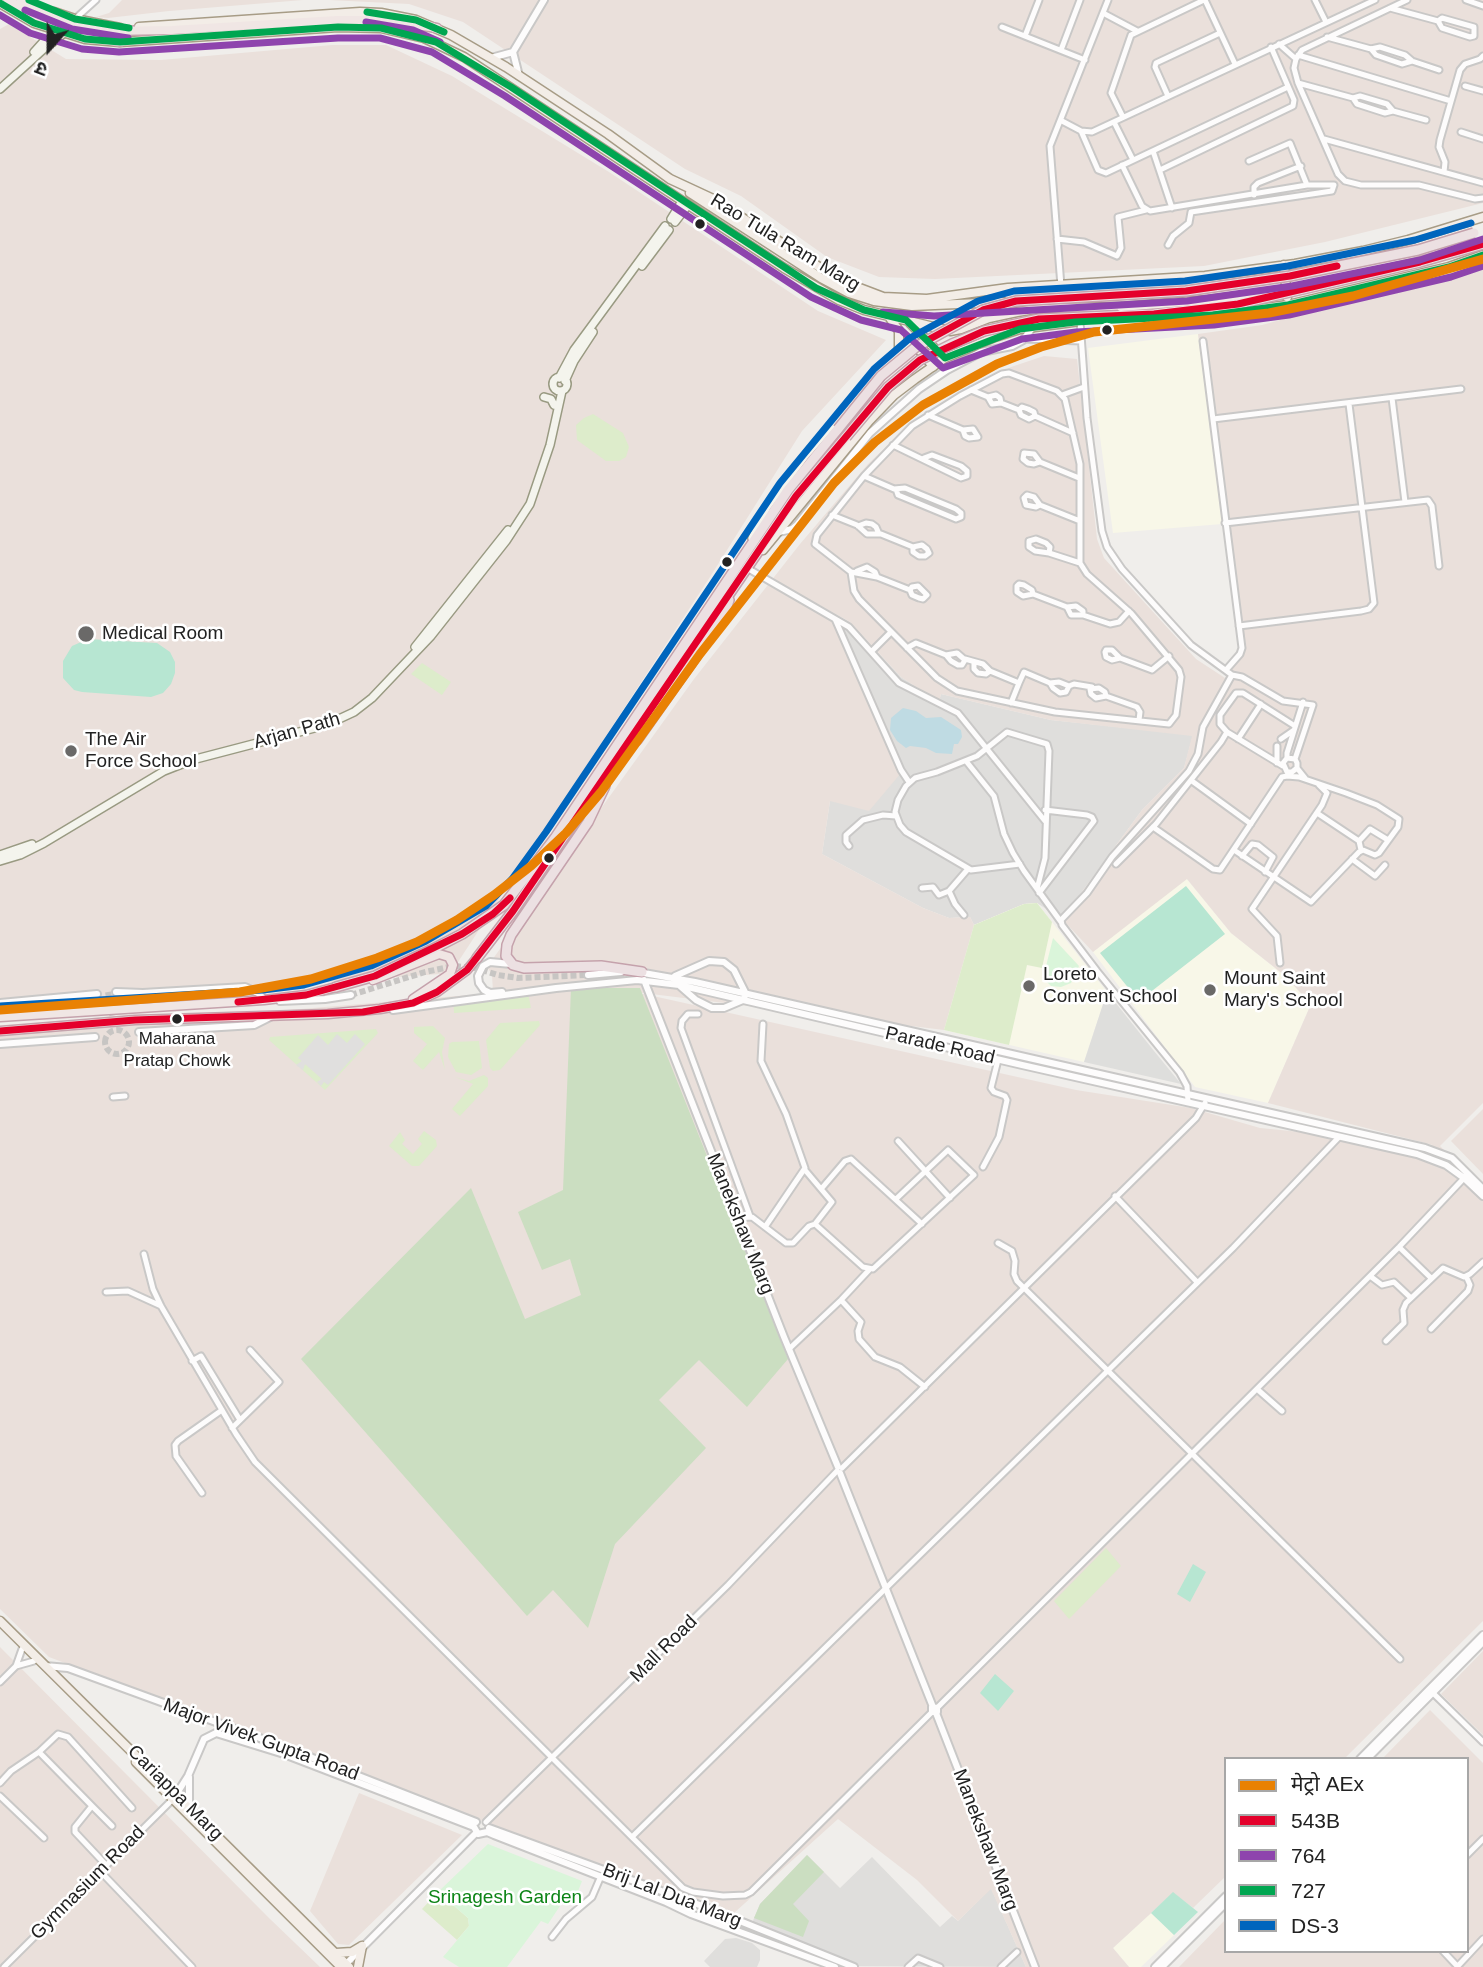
<!DOCTYPE html>
<html>
<head>
<meta charset="utf-8">
<style>
	body { margin:0 }
	#map { position:relative; width:1483px; height:1967px; overflow:hidden; background:#f0eeeb; font-family:Helvetica,"Noto Sans Devanagari",sans-serif }
	canvas { display:block }
	.legend { position:absolute; left:1224px; top:1757px; width:245px; height:196px; box-sizing:border-box; background:#fff; border:2px solid #a7a7a7; margin:0; padding:9px 12px; list-style:none; font-size:21px; color:#222 }
	.legend li { display:flex; align-items:center; gap:14px; height:35px }
	.legend b { width:35px; border:2px solid #a7a7a7 }
	.north { position:absolute; left:14px; top:14px; width:70px; height:70px; -webkit-text-stroke:5px #fff; paint-order:stroke; rotate:201deg; font-size:19px; font-weight:700; line-height:28px; text-align:center; color:#222 }
	.north::after { content:''; display:block; margin:auto; width:24px; height:32px; background:#222; clip-path:polygon(50% 0,100% 100%,50% 72%,0 100%) }
</style>
</head>
<body>
<div id="map">
<canvas width="1483" height="1967"></canvas>
<ul class="legend">
<li><b style="height:9px;background:#e98103"></b>मेट्रो AEx</li>
<li><b style="height:9px;background:#e4002b"></b>543B</li>
<li><b style="height:9px;background:#8e44ad"></b>764</li>
<li><b style="height:9px;background:#00a651"></b>727</li>
<li><b style="height:9px;background:#0065bd"></b>DS-3</li>
</ul>
<div class="north">उ</div>
</div>
<script>
const c = document.querySelector('canvas').getContext('2d');
c.lineJoin = 'round';
function fill(path, color) { c.fillStyle = color; c.fill(path, 'evenodd'); }
const poly = rows => new Path2D(rows.map(r => 'M' + r).join(''));
function stroke(path, color, width, dash) { c.strokeStyle = color; c.lineWidth = width; c.lineCap = dash ? 'butt' : 'round'; c.setLineDash(dash || []); c.stroke(path); }
function drawText(font, color, halo, rows, align = 'center') {
  c.font = font + ' Helvetica,sans-serif'; c.lineWidth = 5; c.setLineDash([]); c.textBaseline = 'middle'; c.strokeStyle = halo; c.fillStyle = color; for (const [text, x, y, turn = 0] of rows) {
    c.save(); c.translate(x, y); c.rotate((+turn || 0) * Math.PI / 180); c.textAlign = isNaN(turn) ? turn : align; if (halo) c.strokeText(text, 0, 0); c.fillText(text, 0, 0); c.restore();
  }
}
const residential = poly([
	[841,618,850,622,901,677,939,701,941,694,1051,720,1193,735,1184,768,1142,810,1062,919,1037,903,1024,904,974,925,970,917,949,918,923,908,822,854,830,801,901,773,838,620],
	[807,1855,840,1888,872,1857,940,1927,952,1916,958,1921,991,1888,1026,1967,821,1966,826,1953,752,1923,760,1904],
	[736,1938,752,1943,760,1950,760,1960,757,1967,710,1967,704,1961,725,1939]
]);
const education = poly([
	[1198,334,1222,524,1113,533,1088,348],
	[1186,878,1231,933,1284,975,1311,1004,1268,1103,1195,1087,1093,952],
	[1037,903,1107,992,1084,1062,944,1030,974,925,1024,904],
	[1151,1913,1174,1935,1141,1967,1129,1967,1113,1948]
]);
const religious = poly([
	[1107,992,1154,1051,1181,1084,1084,1062]
]);
const military = poly([
	[122,0,303,0,169,11,108,18,96,17,109,13],
	[329,0,1483,0,1483,203,1325,242,1204,266,935,279,879,277,827,257,741,196,685,169,463,22,409,4],
	[9,24,66,59,161,60,332,45,386,45,452,76,609,172,818,311,886,340,802,431,710,577,458,962,440,974,0,1005,0,29],
	[1483,264,1483,1103,1440,1146,1483,1189,1483,1621,1344,1759,1226,1759,1226,1876,1193,1908,1173,1893,1113,1948,1129,1967,1026,1967,991,1889,958,1921,917,1880,838,1819,734,1913,703,1898,692,1900,49,1657,0,1609,0,1034,493,993,492,974,487,967,694,679,800,544,868,464,908,426,947,401,1011,367,1044,356,1077,359,1097,539,1104,558,1196,659,1225,678,1240,651,1198,334,1262,325],
	[805,597,850,622,901,677,939,702,941,694,1051,720,1192,736,1184,768,1142,810,1062,919,1093,952,1187,879,1231,933,1284,975,1311,1004,1268,1103,1433,1145,1260,1128,1191,1108,1076,1090,635,992,944,1030,974,925,970,917,949,918,923,908,822,854,830,801,869,811,901,773,833,624,837,618],
	[1483,1109,1483,1174,1451,1141],
	[0,1647,269,1918,320,1967,0,1967],
	[1483,1651,1483,1735,1441,1694],
	[1430,1710,1483,1763,1483,1967,1179,1967,1226,1919,1226,1951,1467,1951,1467,1759,1382,1759],
	[359,1793,462,1835,349,1945,338,1944,310,1911]
]);
const grass = poly([
	[593,414,623,433,629,447,626,457,619,461,606,461,577,440,576,425,584,418],
	[422,663,451,682,442,695,411,674],
	[1037,903,1052,922,1042,968,1027,965,1009,1045,944,1030,974,925,1024,904],
	[528,993,531,1008,454,1013,453,998],
	[539,1021,540,1025,500,1070,493,1071,490,1068,486,1040,500,1023],
	[433,1026,445,1038,442,1052,445,1070,439,1052,423,1070,413,1061,427,1044,414,1033,414,1027],
	[376,1029,378,1033,325,1090,269,1040,270,1037],
	[347,1043,321,1085,317,1082,322,1079,305,1064,302,1069,299,1064,302,1061,298,1058,328,1045],
	[479,1041,482,1068,471,1075,456,1072,448,1057,449,1044,452,1042],
	[484,1075,488,1078,488,1086,460,1116,452,1109,473,1084,455,1077,469,1081],
	[424,1131,436,1140,437,1146,419,1166,412,1166,389,1146,400,1132,405,1140,402,1144,413,1154,422,1144,418,1139],
	[1106,1548,1121,1566,1069,1619,1054,1601],
	[438,1892,468,1918,469,1926,457,1940,422,1909]
]);
const forest = poly([
	[571,988,640,988,788,1359,747,1407,699,1360,659,1400,706,1448,615,1544,588,1628,553,1590,527,1616,301,1359,471,1188,525,1319,581,1295,570,1259,542,1270,518,1212,563,1190],
	[807,1855,824,1872,793,1904,809,1921,803,1937,754,1918,760,1904]
]);
const park = poly([
	[1053,938,1079,966,1071,983,1061,987,1051,986,1043,978],
	[488,1844,582,1881,577,1894,570,1891,548,1924,541,1921,507,1967,459,1967,443,1957,469,1926,468,1918,438,1892]
]);
const pitch = poly([
	[88,639,157,643,170,652,175,662,175,673,171,684,163,693,151,697,82,692,74,690,63,678,63,661,72,646],
	[1186,886,1225,934,1139,1001,1100,953],
	[1193,1564,1206,1572,1190,1602,1177,1594],
	[995,1674,1014,1691,998,1711,980,1693],
	[1173,1892,1198,1912,1174,1935,1151,1913]
]);
const parking = poly([
	[337,1034,347,1043,355,1034,365,1044,328,1085,324,1082,321,1086,317,1082,322,1079,305,1064,303,1070,296,1065,302,1061,298,1058,318,1035,328,1045]
]);
const water = poly([
	[903,708,916,711,926,718,941,717,961,730,962,737,958,744,954,744,952,754,936,753,926,748,910,746,906,748,897,741,890,730,891,718]
]);
const tertiaryTunnel = poly([
	[108,992,114,1024],
	[351,995,425,972,454,966,475,968,498,975,518,978,588,975],
	'105 1042a12 12 0 1 1 24 0a12 12 0 1 1-24 0Z'
]);
const minor = poly([
	[1205,0,1235,64],
	[1315,0,1326,22],
	[1407,0,1302,50,1296,59,1294,68,1298,83,1338,174,1345,181,1361,185,1419,185,1475,199,1483,198],
	[1466,0,1483,6],
	[1390,8,1438,21,1442,18,1474,27,1474,36,1470,37,1442,28,1438,21],
	[1103,13,1137,31],
	[75,19,96,0],
	[1002,27,1085,60],
	[1025,36,1039,0],
	[1327,37,1371,49,1380,47,1405,55,1412,61,1439,70],
	[1279,44,1296,59],
	[1371,49,1376,55,1402,64,1412,61],
	[1061,50,1080,0],
	[1298,55,1451,101],
	[1298,83,1353,98,1357,104,1385,113,1393,111,1426,120],
	[1465,86,1483,91],
	[1168,96,1155,67,1156,63,1220,33],
	[1353,98,1360,96,1387,104,1393,111],
	[1123,117,1111,93,1131,35,1204,0],
	[1062,121,1081,131,1092,132,1375,0],
	[1114,122,1133,160],
	[1081,131,1098,170,1106,173,1288,87],
	[1461,132,1483,139],
	[1324,139,1483,183],
	[1153,151,1172,208],
	[1249,161,1290,143,1307,185],
	[1122,165,1142,206,1150,211,1307,185,1334,185,1332,191,1191,212],
	[1160,170,1293,106,1294,100,1271,47],
	[1444,172,1445,162,1439,147,1440,140,1460,70,1465,64,1480,59,1483,56],
	[1254,195,1254,187,1258,183,1301,166],
	[1057,239,1084,242,1117,256,1121,248,1118,217,1146,210],
	[1168,245,1173,236,1189,223,1191,212],
	[1061,286,1050,146,1108,0],
	[1080,321,1087,418,1102,531,1107,547,1122,569,1191,645,1232,675,1203,727,1198,754,1189,771,1112,857,1087,893,1061,920,1062,925,1097,971,1180,1073,1187,1086,1188,1102],
	[1024,339,1081,341],
	[1203,341,1242,648,1240,654,1226,670],
	[1009,373,1057,391,1065,399,1080,464,1080,563,1087,574,1131,613,1179,670,1181,677,1176,715,1169,724,1055,712,957,691,937,678,859,599,854,591,851,572,815,544,817,535,864,476,912,426,960,396,1002,374,1009,373],
	[971,390,988,397,992,404,1001,403,1019,410,1021,415,1029,419,1035,416],
	[1062,395,1084,387],
	[988,397,996,395,1000,398,1001,403],
	[1392,398,1405,502],
	[1019,410,1022,407,1028,409,1034,412,1035,416,1073,433],
	[928,415,963,430,965,436,969,438,978,437,973,429,963,430],
	[1213,419,1461,389],
	[893,445,961,478,967,476,967,471,961,466,932,455,924,458],
	[1040,462,1034,464,1028,463,1023,459,1024,453,1034,454,1040,462,1079,478],
	[864,476,894,489,905,488,956,509,961,513,961,517,956,519,903,497,898,495,896,489],
	[1040,505,1036,507,1026,505,1024,498,1027,495,1034,497,1040,505,1080,521],
	[832,515,857,525,867,534,881,534,913,547,913,552,919,556,925,556,929,553,927,549,922,545,913,547],
	[1225,523,1428,500,1432,506,1439,566],
	[858,526,866,523,872,524,876,527,879,534],
	[1049,553,1050,547,1046,543,1036,539,1029,541,1029,547,1035,551,1049,553,1080,563],
	[747,568,849,627,899,683,958,713,1045,821],
	[857,571,867,567,875,572,877,577],
	[851,572,877,577,910,590,912,595,919,598,923,599,927,595,918,586,912,587,910,590],
	[1033,594,1032,590,1024,585,1019,584,1017,586,1017,592,1023,596,1033,594,1067,607,1076,606,1083,611,1083,615],
	[1067,607,1071,615,1083,615,1110,624,1119,622,1129,611],
	[835,619,901,770,909,782],
	[1239,626,1361,611,1369,609,1374,603,1349,404],
	[907,648,916,643,946,655,951,661,958,665,962,665,965,660,957,653,946,655],
	[872,651,891,632],
	[1120,658,1112,660,1106,657,1105,652,1106,650,1112,650,1120,658,1152,670,1169,656],
	[965,659,983,664,990,671,1019,683,1011,703],
	[974,663,974,669,978,673,986,674,990,671],
	[1232,675,1242,677,1283,701,1313,705,1295,759],
	[1019,683,1024,672,1050,683,1053,688,1060,693,1066,692,1069,686,1074,684,1092,687],
	[1050,683,1059,682,1069,686],
	[1106,696,1105,692,1099,688,1090,689,1091,694,1096,698,1106,696,1137,707,1140,712,1139,720],
	[1227,732,1283,766],
	[1238,739,1261,704],
	[1281,739,1294,730],
	[1277,746,1277,763],
	[1287,758,1287,753,1303,702],
	[966,761,994,796,1004,834,1013,853,1024,871,1061,922],
	[1297,768,1292,772,1287,772,1283,763,1287,758,1295,759,1297,763,1297,768,1305,778],
	[1192,781,1251,824],
	[1317,813,1359,841,1361,850],
	[1153,827,1213,869,1220,870,1282,777,1287,776,1299,777,1346,793,1377,805,1399,819,1398,827,1379,853,1375,855,1363,850,1359,852,1311,902,1234,850],
	[1359,841,1370,829,1388,840],
	[849,846,846,842,846,835,863,820,883,815,896,816],
	[1242,856,1252,844,1258,845,1273,857,1265,872],
	[1352,859,1375,876,1385,865],
	[1020,864,971,870,906,832,900,825,895,812,898,800,906,786,915,778,937,772,977,756,1007,732,1047,744,1049,751,1045,858,1037,889],
	[1116,864,1156,824,1221,742,1227,732,1220,724,1220,715,1236,693,1243,693,1295,726],
	[922,888,933,887,939,895,949,891,955,904,964,915],
	[949,891,968,869],
	[1039,893,1094,821,1092,817,1087,815,1045,810],
	[1280,963,1277,936,1252,909,1322,805,1327,793,1319,785],
	[698,1014,688,1014,682,1021,681,1028,750,1216],
	[763,1024,761,1061,786,1114,805,1168,765,1227],
	[113,1097,125,1096],
	[898,1141,950,1198],
	[983,1167,999,1137,1007,1100,1005,1096,994,1092,991,1088,998,1060],
	[822,1188,845,1161,851,1159,922,1224],
	[1115,1196,1197,1282],
	[737,1218,752,1217,786,1243,793,1243,809,1226,815,1224,832,1202,805,1170],
	[815,1224,863,1267,873,1269,974,1175,948,1150,896,1199],
	[998,1243,1012,1251,1015,1261,1014,1274,1017,1281,1400,1659],
	[1399,1247,1431,1278],
	[144,1254,153,1289,161,1306,236,1434,255,1462,683,1888,693,1892,723,1896,745,1895,751,1892,932,1712],
	[1370,1276,1382,1285,1394,1282,1411,1298],
	[106,1292,128,1291,161,1306],
	[841,1300,861,1322,858,1331,859,1339,875,1357,900,1367,925,1387],
	[1431,1329,1468,1291,1470,1285,1466,1276],
	[1386,1341,1404,1323,1403,1310,1406,1303,1443,1268,1464,1277,1470,1274,1483,1262],
	[789,1349,841,1300,869,1270],
	[192,1361,201,1356,240,1420],
	[1257,1389,1282,1411],
	[232,1428,279,1382,250,1350],
	[842,1468,1196,1118,1205,1103],
	[202,1493,176,1456,175,1445,178,1441,222,1410],
	[16,1666,34,1661],
	[0,1682,16,1666,22,1649],
	[1433,1693,1483,1742],
	[937,1708,1399,1247,1466,1176],
	[39,1752,58,1734,68,1737,132,1808],
	[0,1783,11,1771,39,1752,92,1806],
	[0,1796,44,1838],
	[486,1822,728,1585,837,1471],
	[632,1837,1233,1248,1339,1137],
	[1467,1855,1483,1839],
	[106,1865,75,1832,75,1827,92,1806,112,1826],
	[100,1871,192,1967],
	[552,1937,566,1919,592,1897,601,1876],
	[1443,1951,1458,1967],
	[4,1967,173,1799],
	[908,1967,918,1958,940,1967],
	[1001,1967,1017,1952],
	[1457,1967,1483,1939]
]);
const tertiary = poly([
	[513,52,519,76],
	[491,58,513,52,544,0],
	[779,532,792,529,797,525,870,433,919,389,947,370,981,352,1012,346,1023,340,1033,327],
	[638,972,695,982,1425,1148,1452,1158,1483,1189],
	[588,975,621,972],
	[675,976,709,961,724,962,734,970,746,994,743,1000,724,1008,712,1008,696,1000,680,986],
	[644,980,784,1337,838,1467],
	[116,992,143,993,245,987,258,993,265,1000],
	[502,992,490,993,484,990,479,983,478,976,483,966,490,962,511,964],
	[280,1001,325,999,351,995],
	[0,1003,97,994],
	[393,1010,556,988,637,980,679,985,1022,1065,1417,1154,1446,1165,1464,1178,1483,1196],
	[139,1032,254,1025,272,1016],
	[0,1044,95,1037],
	[840,1473,933,1707],
	[45,1666,68,1668,287,1748,476,1822],
	[932,1707,937,1708,937,1712,932,1712,932,1707],
	[936,1713,1035,1967],
	[1360,1759,1483,1635],
	[1367,1759,1483,1642],
	[174,1798,188,1776,204,1739,216,1733,284,1754,474,1827],
	[189,1806,189,1777],
	[474,1827,478,1834,487,1832,494,1835,666,1902,691,1914,835,1967],
	[489,1828,705,1907,854,1967],
	[344,1966,476,1833],
	[1155,1967,1226,1896],
	[1162,1967,1226,1903]
]);
const secondary = poly([
	[49,45,63,34],
	[34,52,43,42],
	[0,89,47,46],
	[671,219,682,201],
	[675,222,688,205],
	[642,266,669,230],
	'553 384a7 7 0 1 1 14 0a7 7 0 1 1-14 0Z',
	[559,378,574,350,665,226],
	[565,381,574,361,593,332],
	[544,397,551,399,554,405],
	[752,538,767,507,805,456,892,356,904,347,912,346,917,348,933,367],
	[415,647,508,530],
	[0,855,32,844],
	[0,861,20,855,44,843,164,771,192,760,326,725,354,712,372,698,431,636,506,541,530,504,550,445,562,391]
]);
const primary = poly([
	[0,3,34,23,85,39,120,42,338,27,381,28,424,38,464,57,784,268,839,300,864,310,950,331,961,329,989,318,1017,312,1042,308,1121,307],
	[54,12,75,19,120,28],
	[139,27,360,12,381,13,416,20,451,35,506,67,608,134,670,179,713,199,841,281,883,297,927,299,1008,288,1205,276,1295,264,1363,251,1408,240,1483,217],
	[690,193,821,278,849,293,874,301,912,306,1003,302],
	[1284,265,1287,297],
	[890,318,899,331,899,350],
	[1152,318,1213,315,1288,305,1449,267,1483,255],
	[910,323,940,354],
	[763,550,869,421,894,395,915,379,945,358,995,337,1020,329,1080,321],
	[0,1621,349,1967],
	[136,1762,341,1967],
	[336,1953,352,1952,362,1946],
	[358,1967,362,1946]
]);
const trunk = poly([
	[8,0,46,21,120,42],
	[21,0,68,22,108,31,172,30,337,20,380,20,437,28],
	[373,980,439,954,449,957,453,965,450,974,413,999],
	[0,1017,264,1000,306,995,336,987],
	[0,1031,135,1020,328,1014,380,1009,413,1003,437,992,467,970,477,958]
]);
const motorway = poly([
	[637,740,723,618,729,600],
	[605,786,588,822,511,935,507,945,506,956,513,965,524,968,601,966,642,972],
	[477,958,513,911,796,496,846,437],
	[336,987,375,976,431,950,462,934,504,905,555,838,788,490,838,429]
]);
const primaryBridge = poly([
	[1121,307,1208,300,1276,292]
]);
const motorwayBridge = poly([
	[838,429,881,376,916,347,983,310,1016,301,1186,291,1290,276,1418,250,1474,233],
	[846,437,888,387,920,360,952,344,984,331,1039,319,1154,314,1238,304,1420,262,1483,244]
]);
const bus1 = poly([
	[928,340,983,310,1016,301,1186,291,1290,276,1337,266],
	[238,1002,306,995,375,976,462,934,493,914,510,898],
	[0,1031,135,1020,363,1012,413,1003,437,992,467,970,513,911,796,496,888,387,920,360,984,331,1039,319,1154,314,1238,304,1420,262,1483,244]
]);
const bus2 = poly([
	[25,10,72,29,128,38],
	[0,15,30,33,82,49,119,52,338,38,380,38,432,52,505,96,811,297,861,320,901,330,943,368,1022,339,1076,332,1214,325,1289,315,1451,277,1483,266],
	[366,22,413,30,440,42],
	[883,312,934,316,1187,301,1292,286,1420,260,1483,239]
]);
const bus3 = poly([
	[29,0,75,19,129,28],
	[0,3,34,23,85,39,120,42,338,27,381,28,436,42,511,87,816,288,864,310,906,320,945,358,1020,329,1075,322,1213,315,1288,305,1449,267,1483,255],
	[367,12,416,20,444,32]
]);
const bus4 = poly([
	[0,1006,263,990,304,985,371,966,426,941,486,906,512,879,546,832,780,483,874,369,910,338,978,301,1014,291,1185,281,1288,266,1415,240,1471,223]
]);
const metro1 = poly([
	[0,1010,240,992,311,979,377,958,417,942,457,920,494,895,531,866,566,833,601,792,700,654,834,483,875,442,923,405,997,364,1041,347,1094,332,1269,313,1353,296,1483,259]
]);
const markers = [
	[700,224,6,"#222"],
	[1107,330,6,"#222"],
	[727,562,6,"#222"],
	[86,634,9,"#6a6968"],
	[71,751,7,"#6a6968"],
	[549,858,6,"#222"],
	[1029,986,7,"#6a6968"],
	[1210,990,7,"#6a6968"],
	[177,1019,6,"#222"]
];
const busNames = [
	["Maharana",177,1039],
	["Pratap Chowk",177,1061]
];
const streetNames = [
	["Rao Tula Ram Marg",785,243,31],
	["Arjan Path",297,731,-16],
	["Parade Road",940,1046,13],
	["Manekshaw Marg",740,1224,68],
	["Mall Road",664,1649,-45],
	["Major Vivek Gupta Road",261,1740,20],
	["Cariappa Marg",175,1793,45],
	["Manekshaw Marg",985,1840,69],
	["Gymnasium Road",88,1883,-45],
	["Brij Lal Dua Marg",672,1896,21]
];
const poiNames = [
	["Medical Room",102,634],
	["The Air",85,740],
	["Force School",85,762],
	["Loreto",1043,975],
	["Convent School",1043,997],
	["Mount Saint",1224,979],
	["Mary's School",1224,1001]
];
const parkNames = [
	["Srinagesh Garden",505,1898]
];
fill(residential, '#dfdedc');
fill(education, '#f8f7e8');
fill(religious, '#dededc');
fill(military, '#eae0db');
fill(grass, '#ddeccb');
fill(forest, '#cbdec1');
fill(park, '#daf5da');
fill(pitch, '#b7e6d2');
fill(parking, '#e0dfde');
fill(water, '#bfdbe3');
stroke(tertiaryTunnel, '#c7c5c3', 6, [6, 3]);
stroke(minor, '#c9c8c7', 9);
stroke(tertiary, '#c9c8c7', 10);
stroke(secondary, '#999a82', 10);
stroke(primary, '#a79c86', 11);
stroke(trunk, '#c5a2ac', 11);
stroke(motorway, '#c5a2ac', 12);
stroke(minor, '#fdfcfc', 5);
stroke(tertiary, '#fdfcfc', 6);
stroke(secondary, '#f4f4ed', 7);
stroke(primary, '#f3ede7', 8);
stroke(trunk, '#f0e6e4', 8);
stroke(motorway, '#ece0e2', 9);
stroke(primaryBridge, '#a79c86', 11, []);
stroke(motorwayBridge, '#c5a2ac', 12, []);
stroke(primaryBridge, '#f3ede7', 8);
stroke(motorwayBridge, '#ece0e2', 9);
stroke(bus1, '#e4002b', 7);
stroke(bus2, '#8e44ad', 7);
stroke(bus3, '#00a651', 7);
stroke(bus4, '#0065bd', 7);
stroke(metro1, '#e98103', 9);
for (const [x, y, r, color] of markers) { const dot = new Path2D(); dot.arc(x, y, r, 0, 2 * Math.PI); c.fillStyle = color; c.fill(dot); stroke(dot, '#fff', 2.5); }
drawText('17px', '#222', '#fff', busNames);
drawText('19px', '#222', '#fff', streetNames);
drawText('19px', '#222', '#fff', poiNames, 'left');
drawText('19px', '#0c8416', '#fff', parkNames);
</script>
</body>
</html>
